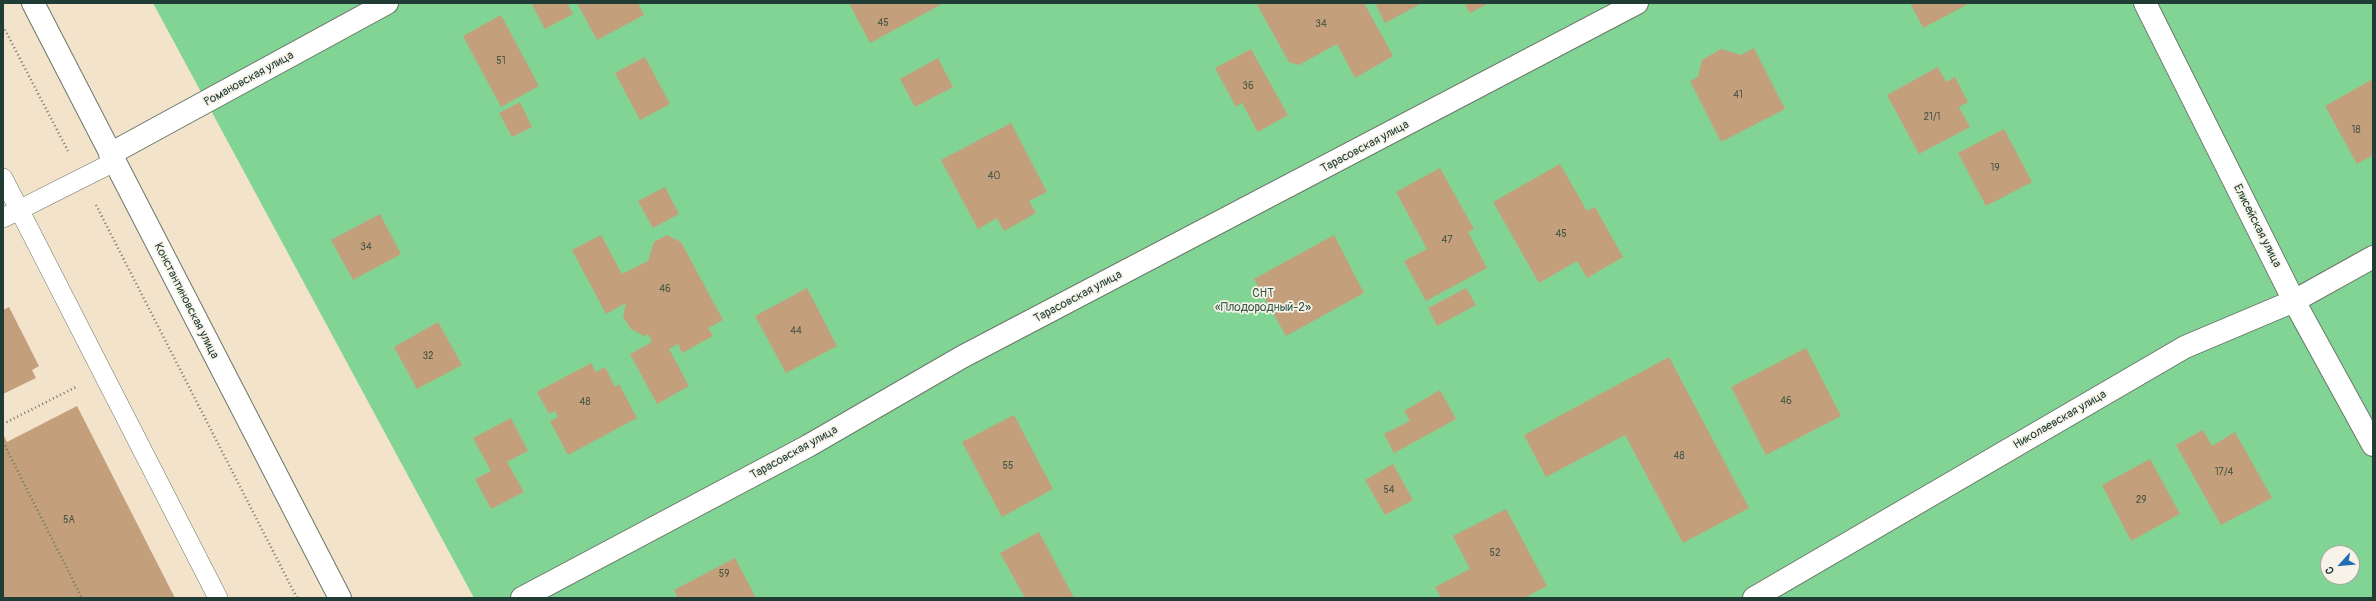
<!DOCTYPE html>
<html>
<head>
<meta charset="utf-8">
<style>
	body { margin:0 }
	#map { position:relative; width:2376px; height:601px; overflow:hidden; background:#f3e3ca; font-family:Pangolin,sans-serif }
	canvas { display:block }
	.frame { position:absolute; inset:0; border:4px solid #1f3d34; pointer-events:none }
	.north { position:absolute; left:2320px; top:545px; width:40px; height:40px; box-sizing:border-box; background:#f7f3e8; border:1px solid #a1aaa0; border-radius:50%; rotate:243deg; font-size:11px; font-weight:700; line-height:16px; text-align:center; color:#1f3d34 }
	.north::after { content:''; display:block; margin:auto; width:14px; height:18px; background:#1f6fb2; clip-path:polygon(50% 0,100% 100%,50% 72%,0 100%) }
</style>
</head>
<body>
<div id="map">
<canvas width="2376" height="601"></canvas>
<div class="frame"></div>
<div class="north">С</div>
</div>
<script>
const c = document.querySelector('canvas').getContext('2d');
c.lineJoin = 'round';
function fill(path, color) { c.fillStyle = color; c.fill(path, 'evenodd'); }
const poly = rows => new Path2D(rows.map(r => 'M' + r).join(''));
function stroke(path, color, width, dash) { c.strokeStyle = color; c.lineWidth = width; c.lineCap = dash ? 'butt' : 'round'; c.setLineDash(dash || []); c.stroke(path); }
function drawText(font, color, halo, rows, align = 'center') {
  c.font = font + ' Pangolin,sans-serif'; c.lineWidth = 3.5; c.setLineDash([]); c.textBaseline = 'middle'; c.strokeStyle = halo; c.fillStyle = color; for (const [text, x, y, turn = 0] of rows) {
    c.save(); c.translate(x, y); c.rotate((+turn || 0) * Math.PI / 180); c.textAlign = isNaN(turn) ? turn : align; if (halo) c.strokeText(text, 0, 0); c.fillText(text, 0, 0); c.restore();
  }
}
const green = poly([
	[153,3,2373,3,2373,598,474,598],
	[2328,553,2352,553,2352,577,2328,577]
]);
const building = poly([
	[531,3,567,3,573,14,545,29],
	[577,3,638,3,644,15,597,40],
	[849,3,944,3,870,43],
	[1256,3,1364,3,1393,56,1355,78,1337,44,1299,65,1289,62],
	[1375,3,1422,3,1385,23],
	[1464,3,1489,3,1470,13],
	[1910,3,1970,3,1923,28],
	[501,15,539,86,501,107,463,36],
	[1754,48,1785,109,1721,142,1690,81,1698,77,1702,60,1721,49,1741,55],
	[1251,49,1288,115,1258,132,1242,103,1236,107,1215,68],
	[645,57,670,104,640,120,615,73],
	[938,58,953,87,915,107,900,79],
	[1938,67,1946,82,1955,77,1968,102,1959,107,1970,127,1919,154,1887,95],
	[2373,79,2373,155,2357,164,2325,106],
	[520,102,532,127,512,137,499,113],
	[1011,123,1047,192,1029,201,1036,213,1004,231,997,218,978,229,941,160],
	[2004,129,2032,182,1986,206,1958,153],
	[1560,164,1587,211,1595,207,1623,257,1587,278,1577,261,1539,283,1493,202],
	[1440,168,1474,229,1468,232,1487,268,1426,301,1404,261,1427,249,1396,192],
	[665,187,679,214,653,228,638,201],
	[380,214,401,254,353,280,331,240],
	[601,235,622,274,648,261,654,242,667,235,681,242,723,320,708,328,713,336,682,353,678,344,669,349,689,386,657,404,630,354,652,342,648,334,644,336,631,329,623,317,626,303,606,314,572,250],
	[1334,235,1364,293,1286,336,1254,279],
	[807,288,837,346,786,373,755,316],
	[1466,288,1476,305,1437,326,1428,308],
	[9,307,39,366,32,370,36,378,3,394,3,310],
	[438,322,462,365,417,389,394,347],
	[1806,348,1841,416,1766,455,1731,387],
	[1669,357,1749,508,1683,543,1625,435,1546,477,1524,435],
	[591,363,596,372,605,367,615,387,619,384,637,418,568,455,550,421,558,417,555,411,549,414,537,392],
	[1440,390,1456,419,1394,453,1384,434,1410,421,1404,411],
	[77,406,175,598,3,598,3,434,7,442],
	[1014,415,1053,489,1002,517,962,442],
	[511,418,528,451,507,462,524,492,491,509,475,479,491,471,473,438],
	[2203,430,2212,446,2235,432,2272,498,2221,525,2176,445],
	[2150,459,2180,514,2131,541,2102,485],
	[1393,464,1413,500,1385,515,1365,480],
	[1506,509,1547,586,1524,598,1441,598,1435,587,1470,569,1453,536],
	[1039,532,1074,598,1025,598,1000,553],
	[735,558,756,598,678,598,674,590]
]);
const path = poly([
	[3,26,68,151],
	[96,205,297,598],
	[3,424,76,387],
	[3,442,82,598]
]);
const lane = poly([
	[3,178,218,598],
	[3,218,114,162]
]);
const street = poly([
	[33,3,340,598],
	[2145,3,2294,301,2373,445],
	[110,154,387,3],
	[522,598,808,446,962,357,1637,3],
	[1754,598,2185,347,2294,301,2373,257]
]);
const numberNames = [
	["45",883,23],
	["34",1321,24],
	["51",501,61],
	["36",1248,86],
	["41",1738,95],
	["21/1",1932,117],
	["18",2356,130],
	["19",1995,168],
	["40",994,176],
	["45",1561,234],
	["47",1447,240],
	["34",366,247],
	["46",665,289],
	["44",796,331],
	["32",428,356],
	["46",1786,401],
	["48",585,402],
	["48",1679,456],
	["55",1008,466],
	["17/4",2224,472],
	["54",1389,490],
	["29",2141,500],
	["5А",69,520],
	["52",1495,553],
	["59",724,574]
];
const streetNames = [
	["Романовская улица",249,79,-29],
	["Тарасовская улица",1365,147,-28],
	["Елисейская улица",2257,226,63],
	["Тарасовская улица",1078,297,-28],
	["Константиновская улица",186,301,63],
	["Николаевская улица",2060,420,-30],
	["Тарасовская улица",794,453,-29]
];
const parkNames = [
	["СНТ",1263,294],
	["«Плодородный-2»",1263,308]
];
fill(green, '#82d495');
fill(building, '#c49f7b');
stroke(lane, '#697768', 20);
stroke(street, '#697768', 24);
stroke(path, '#697768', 2.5, [1, 3]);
stroke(lane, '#fff', 19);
stroke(street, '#fff', 22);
drawText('10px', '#485646', null, numberNames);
drawText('12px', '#1f3d34', '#f7f3e8', streetNames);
drawText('12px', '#335b47', '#f7f3e8', parkNames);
</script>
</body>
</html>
